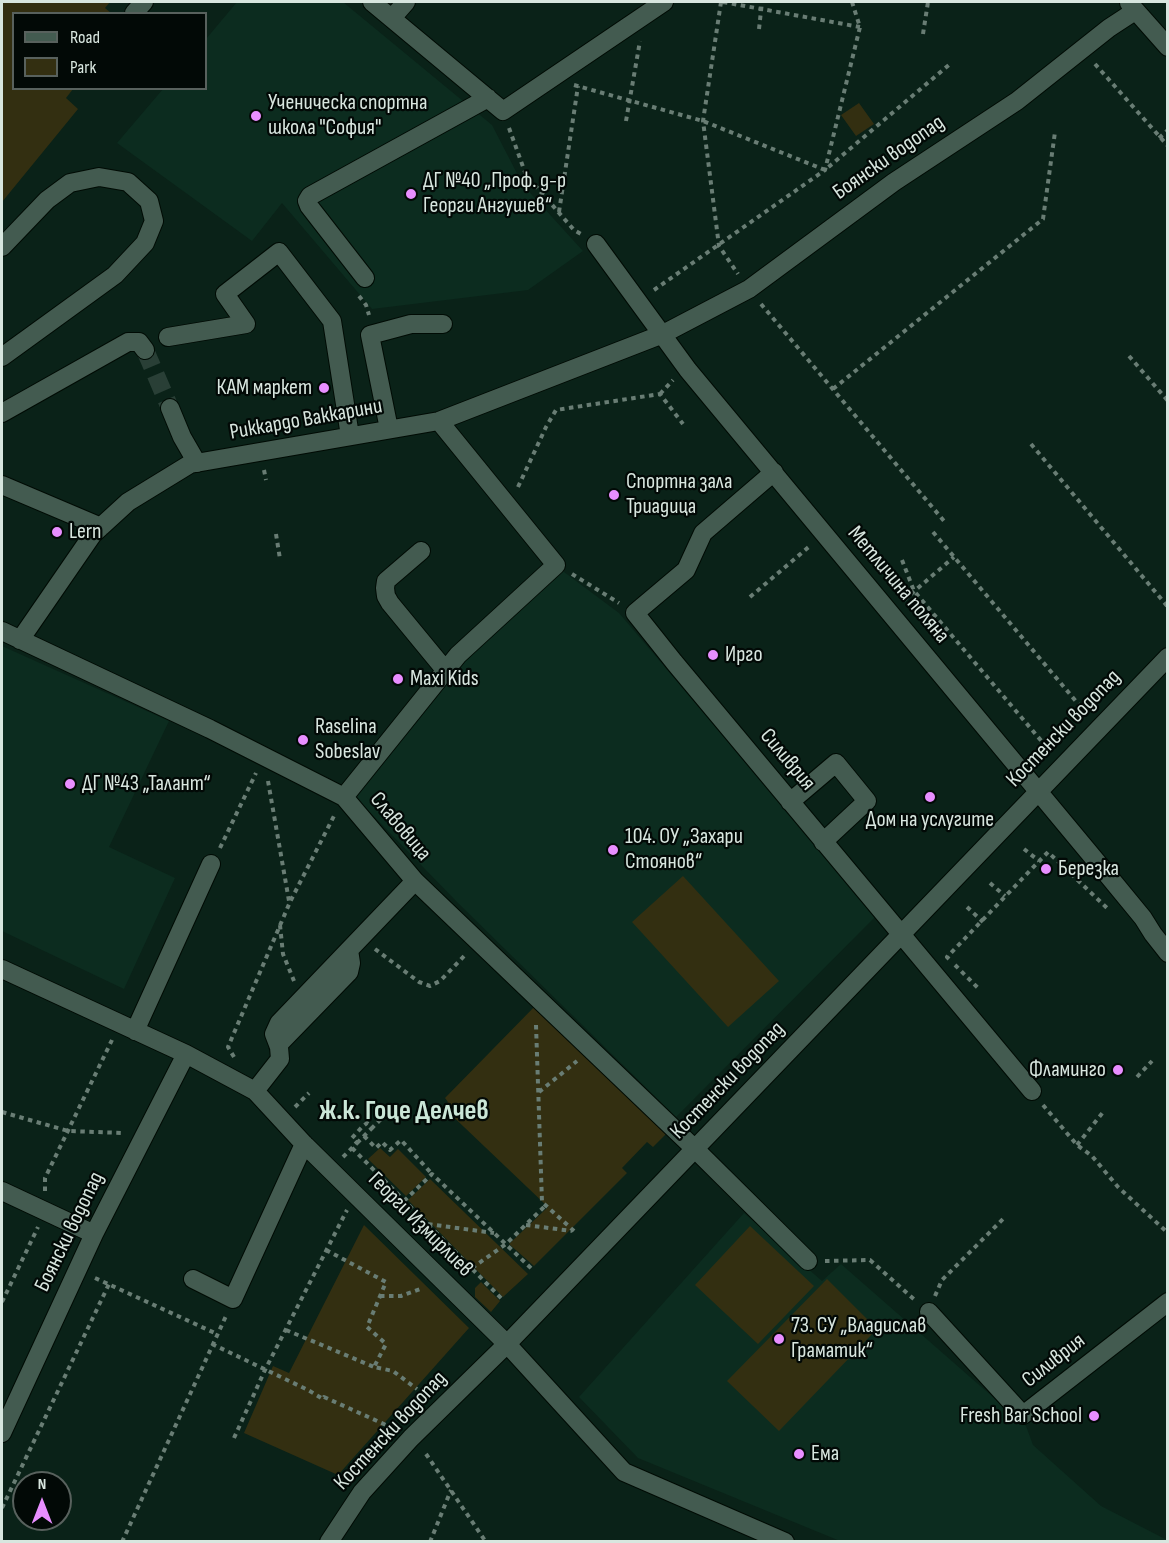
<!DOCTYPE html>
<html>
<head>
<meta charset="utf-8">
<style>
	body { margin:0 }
	#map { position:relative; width:1169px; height:1543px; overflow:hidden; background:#0a2218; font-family:"Sofia Sans Condensed",sans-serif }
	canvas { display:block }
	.frame { position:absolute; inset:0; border:3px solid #d8e6df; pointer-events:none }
	.legend { position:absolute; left:12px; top:12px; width:195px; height:78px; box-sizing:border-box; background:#020906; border:2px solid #58615d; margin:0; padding:8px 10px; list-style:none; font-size:18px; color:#d8e6df }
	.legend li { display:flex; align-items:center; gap:12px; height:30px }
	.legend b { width:30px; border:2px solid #58615d }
	.north { position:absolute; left:12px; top:1471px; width:60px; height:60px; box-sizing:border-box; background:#020906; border:2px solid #58615d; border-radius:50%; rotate:0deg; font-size:16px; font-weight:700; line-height:24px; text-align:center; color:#d8e6df }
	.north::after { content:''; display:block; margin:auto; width:21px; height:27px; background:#e88eff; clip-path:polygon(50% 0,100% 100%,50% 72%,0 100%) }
</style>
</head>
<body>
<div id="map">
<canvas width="1169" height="1543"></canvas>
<div class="frame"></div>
<ul class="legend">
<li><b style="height:8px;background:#435b50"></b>Road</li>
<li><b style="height:16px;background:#332f11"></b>Park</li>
</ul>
<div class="north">N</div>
</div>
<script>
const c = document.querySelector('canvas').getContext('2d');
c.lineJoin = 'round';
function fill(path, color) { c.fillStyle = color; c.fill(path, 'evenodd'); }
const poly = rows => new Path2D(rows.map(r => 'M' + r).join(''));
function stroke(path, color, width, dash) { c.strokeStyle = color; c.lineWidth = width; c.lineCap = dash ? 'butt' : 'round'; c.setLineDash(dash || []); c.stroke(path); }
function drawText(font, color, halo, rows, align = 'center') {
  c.font = font + ' "Sofia Sans Condensed",sans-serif'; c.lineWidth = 4.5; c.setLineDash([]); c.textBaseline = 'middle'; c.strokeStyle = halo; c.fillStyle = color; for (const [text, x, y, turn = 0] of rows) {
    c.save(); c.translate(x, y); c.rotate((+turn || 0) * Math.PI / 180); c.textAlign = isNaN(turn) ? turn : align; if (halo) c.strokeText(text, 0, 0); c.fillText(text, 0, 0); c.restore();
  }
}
const built = poly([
	[237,2,343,2,492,125,523,185,583,251,528,290,372,309,282,203,252,241,117,143,163,89,206,88,206,39],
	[560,569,619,613,876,916,676,1117,458,903,355,797,467,656],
	[2,646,169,721,109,847,175,878,124,989,2,931],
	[744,1213,822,1281,841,1264,1026,1426,1033,1445,1101,1506,1167,1540,1167,1541,840,1541,638,1458,579,1397]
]);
const green = poly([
	[2,2,110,2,105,8,111,13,14,14,14,88,73,89,66,98,78,109,2,202],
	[859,103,874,124,856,136,841,115],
	[683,876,779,981,728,1027,632,922],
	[538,1003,666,1134,653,1147,647,1142,622,1168,627,1173,534,1266,509,1244,548,1207,443,1107,448,1102,445,1098],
	[380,1148,390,1157,398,1149,426,1177,406,1196,368,1159],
	[430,1179,528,1274,503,1297,408,1200],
	[364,1225,469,1328,338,1475,244,1433,273,1366,289,1373],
	[750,1226,814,1286,758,1344,695,1285],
	[827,1279,877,1329,779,1431,727,1381],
	[481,1282,500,1301,491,1312,475,1297,475,1288]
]);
const minorTunnel = poly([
	[145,350,170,408]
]);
const path = poly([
	[721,2,703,121,719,246,738,274],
	[723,2,860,27],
	[759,29,762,2],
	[923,34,928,2],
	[1095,64,1168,146],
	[574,85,703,121,825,170,950,64],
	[626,121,640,41],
	[509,128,526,175,574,230,581,234],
	[1159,138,1168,130],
	[559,212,578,86],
	[654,290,825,170,860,27,852,2],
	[359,296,366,305,369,315],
	[761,304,944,521],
	[1129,356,1168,401],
	[833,389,1043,219,1055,132],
	[660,394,673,380],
	[1031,444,1168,607],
	[264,470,266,480],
	[518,487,546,427,556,410,660,394,683,424],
	[933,532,1080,706],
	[276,534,280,559],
	[902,560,914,591,1044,744],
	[572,574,619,603],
	[750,597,811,545],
	[904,600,954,557],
	[268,781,289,901],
	[220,848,256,773],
	[1024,849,1039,861],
	[990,883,1005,896],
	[967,907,983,922],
	[280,925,283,954,294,981],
	[375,949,419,982,430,986,440,981,466,954],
	[949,959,947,957,1048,852,1107,908],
	[955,965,980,990],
	[536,1025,542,1202,574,1231],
	[234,1057,228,1047,290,902,335,814],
	[1137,1077,1152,1061],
	[539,1092,577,1061],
	[1043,1105,1077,1145,1092,1156,1118,1187,1168,1233],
	[295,1107,309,1093],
	[2,1112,68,1131,124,1133],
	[364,1136,376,1148,382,1142,390,1150,401,1140,432,1174],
	[357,1143,372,1128],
	[1077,1145,1104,1111],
	[352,1148,504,1301],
	[343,1157,357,1143,352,1138,362,1127,367,1123,372,1128,390,1110],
	[45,1191,45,1178,112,1040],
	[404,1201,432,1174,534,1271],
	[428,1224,494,1233],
	[526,1225,572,1231],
	[326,1250,386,1282,367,1327,386,1344,374,1367,393,1371,417,1389],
	[825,1261,870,1260,916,1301],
	[472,1268,506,1244,546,1205],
	[95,1278,217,1334],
	[380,1296,401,1296,423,1288],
	[935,1296,942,1280,1005,1217],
	[2,1302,38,1227],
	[286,1330,374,1367],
	[212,1344,308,1390,323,1399,324,1397,386,1425],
	[234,1438,265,1370,347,1210],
	[426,1454,486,1542],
	[2,1508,109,1284],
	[122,1542,226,1316],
	[430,1542,451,1490]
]);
const minor = poly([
	[372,2,503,111,664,2],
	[1129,3,1168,47],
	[134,13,144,2],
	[392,18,406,2],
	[596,244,688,370,1106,873,1143,918,1153,934,1168,953],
	[2,247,47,200,70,183,99,177,128,182,149,201,154,221,145,243,115,275,2,357],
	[365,278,309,206,307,201,310,196,488,98],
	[168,337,246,324,225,294,279,252,332,321,350,436],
	[170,408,182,437,197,463],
	[2,413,128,342,139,342,145,350],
	[389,429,370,335,411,324,443,324],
	[774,472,703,533,686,570,635,613,674,662,1032,1091],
	[2,485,101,527],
	[421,551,386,581,385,588,386,596,390,603,446,671],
	[2,631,210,729,344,797,415,881,695,1149,808,1261],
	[20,640,93,534,128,502,190,464,439,421,663,334,749,289,894,182,1017,101,1109,28,1135,11],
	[344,797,458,655,556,565,439,421],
	[790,802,836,763,867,801,823,842],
	[2,969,186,1054,255,1091,304,1144,507,1344,624,1472,785,1542],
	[135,1031,211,864],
	[278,1045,349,972,351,963,349,950],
	[255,1091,280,1059,279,1047,274,1034,279,1023,415,881],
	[2,1191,94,1234],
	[193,1279,233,1299,304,1144],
	[929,1312,1023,1415,1168,1302],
	[2,1433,94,1234,186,1054],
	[329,1542,362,1492,411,1438,507,1344,1168,657]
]);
const markers = [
	[256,116,6,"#e88eff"],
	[411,194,6,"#e88eff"],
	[324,388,6,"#e88eff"],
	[614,495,6,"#e88eff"],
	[57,532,6,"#e88eff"],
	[713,655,6,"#e88eff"],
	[398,679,6,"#e88eff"],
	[303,740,6,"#e88eff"],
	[70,784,6,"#e88eff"],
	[930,797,6,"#e88eff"],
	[613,850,6,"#e88eff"],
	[1046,869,6,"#e88eff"],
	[1118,1070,6,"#e88eff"],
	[779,1339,6,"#e88eff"],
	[1094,1416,6,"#e88eff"],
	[799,1454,6,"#e88eff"]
];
const poiNames = [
	["Ученическа спортна",268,103],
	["школа \"София\"",268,128],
	["ДГ №40 „Проф. д-р",423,181],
	["Георги Ангушев“",423,206],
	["КАМ маркет",312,388,"right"],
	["Спортна зала",626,482],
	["Триадица",626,507],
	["Lern",69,532],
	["Ирго",725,655],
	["Maxi Kids",410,679],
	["Raselina",315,727],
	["Sobeslav",315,752],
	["ДГ №43 „Талант“",82,784],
	["Дом на услугите",930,820,"center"],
	["104. ОУ „Захари",625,837],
	["Стоянов“",625,862],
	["Березка",1058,869],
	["Фламинго",1106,1070,"right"],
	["73. СУ „Владислав",791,1326],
	["Граматик“",791,1351],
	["Fresh Bar School",1082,1416,"right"],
	["Ема",811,1454]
];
const streetNames = [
	["Боянски водопад",889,158,-35],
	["Риккардо Ваккарини",306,420,-10],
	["Метличина поляна",898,585,50],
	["Костенски водопад",1064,729,-46],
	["Силиврия",787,760,50],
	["Славовица",400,827,50],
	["Костенски водопад",728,1081,-46],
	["Георги Измирлиев",420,1225,45],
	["Боянски водопад",70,1232,-64],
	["Силиврия",1054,1361,-38],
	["Костенски водопад",391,1431,-47]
];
const districtNames = [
	["ж.к. Гоце Делчев",404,1112]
];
fill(built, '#0c2c1f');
fill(green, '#332f11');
stroke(minorTunnel, '#293f36', 18, [18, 9]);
stroke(minor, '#000b04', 20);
stroke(path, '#697d74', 4, [4.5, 4.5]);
stroke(minor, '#435b50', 18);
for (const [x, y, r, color] of markers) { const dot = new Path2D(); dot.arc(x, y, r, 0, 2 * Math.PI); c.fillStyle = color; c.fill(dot); stroke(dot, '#020906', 2); }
drawText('22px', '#d8e6df', '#020906', poiNames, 'left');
drawText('22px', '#d8e6df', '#020906', streetNames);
drawText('bold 28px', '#cae6d7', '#020906', districtNames);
</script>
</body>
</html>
